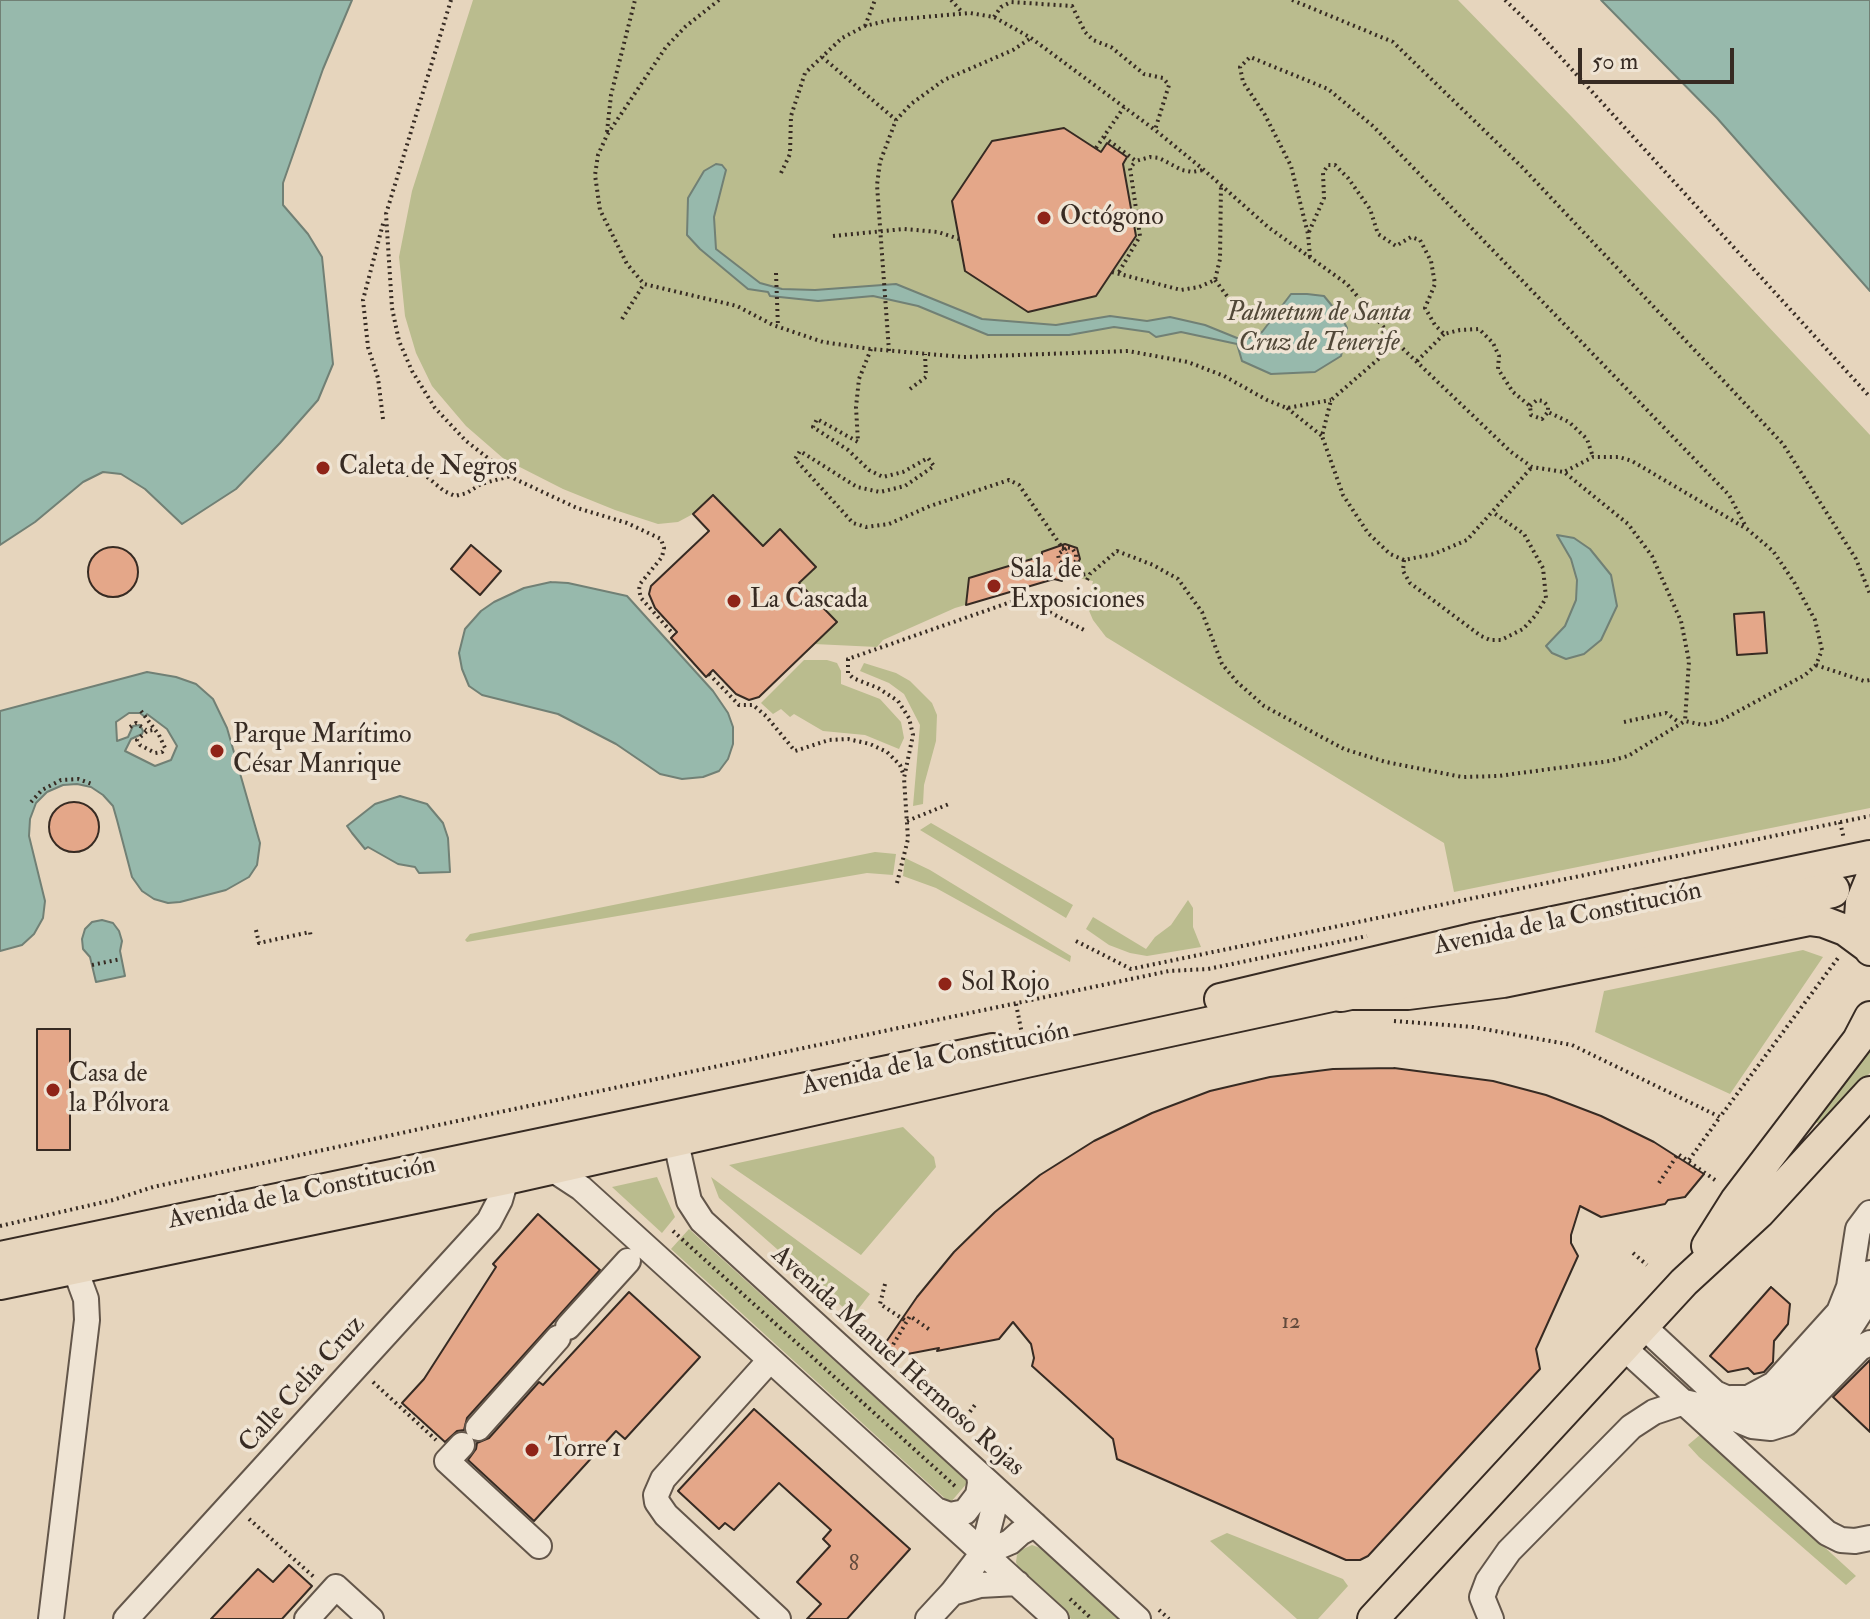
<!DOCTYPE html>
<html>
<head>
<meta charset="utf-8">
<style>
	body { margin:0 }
	#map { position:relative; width:1870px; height:1619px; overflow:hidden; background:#e6d5bd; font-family:"IM FELL Double Pica",serif }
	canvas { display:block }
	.scale { position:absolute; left:1578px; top:48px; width:156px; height:36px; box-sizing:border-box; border:4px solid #372b23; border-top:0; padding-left:10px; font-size:24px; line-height:28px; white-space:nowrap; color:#372b23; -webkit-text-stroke:6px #efe4d4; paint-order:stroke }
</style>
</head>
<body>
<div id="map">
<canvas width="1870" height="1619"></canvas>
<div class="scale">50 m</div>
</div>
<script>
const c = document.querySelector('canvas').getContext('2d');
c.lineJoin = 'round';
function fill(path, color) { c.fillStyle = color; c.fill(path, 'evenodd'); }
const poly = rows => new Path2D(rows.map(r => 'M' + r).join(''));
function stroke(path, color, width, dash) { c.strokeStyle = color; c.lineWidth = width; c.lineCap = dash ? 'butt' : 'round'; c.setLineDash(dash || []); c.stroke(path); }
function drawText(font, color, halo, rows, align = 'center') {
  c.font = font + ' "IM FELL Double Pica",serif'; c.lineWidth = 7; c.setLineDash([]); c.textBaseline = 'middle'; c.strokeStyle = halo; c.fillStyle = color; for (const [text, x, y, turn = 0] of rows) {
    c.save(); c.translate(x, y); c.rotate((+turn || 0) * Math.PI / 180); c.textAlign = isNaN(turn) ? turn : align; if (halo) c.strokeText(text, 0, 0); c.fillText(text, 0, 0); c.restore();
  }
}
const green = poly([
	[473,0,1458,0,1571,116,1870,435,1870,808,1454,892,1444,843,1106,637,1093,620,1087,606,1093,581,1078,578,1054,579,955,608,883,640,877,647,814,644,837,622,799,583,816,566,780,530,763,546,713,496,693,514,678,522,658,524,615,510,563,489,504,459,466,426,432,386,416,353,405,316,399,257,412,191],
	[804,660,827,660,837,663,841,671,841,684,880,699,901,722,904,738,899,749,865,735,823,731,794,714,790,717,781,709,773,714,761,703],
	[864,663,896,673,910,681,932,703,937,715,936,741,924,785,923,804,913,806,920,725,904,694,889,683,860,671],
	[931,823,1073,905,1066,918,920,830],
	[875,852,896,854,893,875,867,873,467,942,465,940,470,934],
	[905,858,930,870,1071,956,1070,962,936,888,903,876],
	[1188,900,1193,908,1193,927,1201,947,1147,956,1130,953,1109,945,1086,929,1093,917,1146,949,1155,937,1171,925],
	[1803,950,1823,957,1730,1094,1595,1032,1604,991],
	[1870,1043,1870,1073,1824,1122,1817,1123,1814,1119],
	[903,1127,934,1157,936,1167,861,1255,729,1165],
	[657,1177,675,1217,662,1233,612,1187],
	[711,1177,870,1294,853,1316,719,1198],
	[689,1229,968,1482,950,1503,671,1249],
	[1701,1434,1856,1576,1846,1585,1699,1457,1688,1445],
	[1227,1533,1343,1579,1348,1586,1318,1619,1297,1619,1210,1541],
	[1032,1545,1043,1549,1120,1619,1071,1619,1019,1570,1016,1562,1017,1555,1021,1550]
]);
const water = poly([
	[0,0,352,0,323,69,283,183,283,205,308,234,322,257,333,364,318,400,280,443,236,489,182,524,145,489,121,474,103,472,83,482,35,522,0,545,0,0],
	[1601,0,1870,0,1870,291,1717,118,1601,0],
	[716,164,722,165,726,170,714,217,716,249,760,283,782,289,815,290,896,284,982,319,1056,325,1110,316,1147,321,1170,317,1205,325,1237,338,1249,338,1262,332,1291,294,1307,294,1324,296,1342,318,1347,328,1341,356,1315,372,1271,374,1242,361,1237,344,1181,332,1156,337,1149,332,1114,327,1069,335,988,335,918,306,873,296,818,301,770,296,768,292,748,289,700,249,687,235,688,198,704,171,716,164],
	[1557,535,1574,538,1590,549,1611,575,1617,606,1601,640,1584,654,1566,659,1552,653,1546,646,1565,626,1576,600,1577,580,1571,559,1557,535],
	[551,582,568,583,627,596,713,691,728,713,733,727,733,744,728,759,719,771,703,777,682,779,660,774,616,744,558,714,482,695,469,686,462,669,459,653,465,629,481,611,494,602,524,588,551,582],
	[147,672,176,677,196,684,213,699,227,728,260,843,257,865,249,877,226,890,180,902,168,903,154,899,142,891,132,877,117,820,113,806,103,795,91,787,77,784,63,785,47,792,36,803,30,819,29,836,45,901,43,918,34,934,22,945,0,951,0,711,147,672],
	[129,713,140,713,145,717,147,714,167,729,177,746,171,760,155,766,125,751,131,739,142,734,143,731,140,725,133,726,128,737,117,741,116,722,129,713],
	[400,796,427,804,443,823,448,838,450,872,419,873,415,867,398,864,368,847,365,849,352,833,347,826,375,804,400,796],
	[102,920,113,923,119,931,122,941,120,951,125,976,96,982,90,957,83,949,82,939,85,929,92,922,102,920]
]);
const building = poly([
	[1064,128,1101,152,1107,143,1127,157,1123,164,1136,236,1096,296,1028,312,965,271,952,201,992,141,1064,128],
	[713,495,763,546,780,529,816,567,799,583,837,622,759,697,749,700,736,694,713,670,706,677,671,638,677,632,655,608,649,594,651,586,709,531,693,514,713,495],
	[1065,544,1077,548,1080,559,1076,566,1062,571,1062,581,1054,579,966,605,969,578,1042,556,1042,552,1065,544],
	[471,545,501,571,480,595,451,569,471,545],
	'88 572a25 25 0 1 1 50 0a25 25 0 1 1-50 0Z',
	[1764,612,1767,653,1737,655,1734,614,1764,612],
	'49 827a25 25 0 1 1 50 0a25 25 0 1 1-50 0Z',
	[37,1029,70,1029,70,1150,37,1150,37,1029],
	[1394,1068,1493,1081,1546,1095,1601,1116,1654,1142,1704,1174,1685,1197,1668,1200,1665,1204,1601,1217,1580,1206,1571,1235,1571,1243,1578,1256,1536,1349,1540,1369,1368,1556,1360,1560,1346,1560,1117,1459,1113,1439,1032,1366,1034,1358,1031,1344,1013,1322,999,1339,937,1351,939,1348,897,1356,884,1345,917,1297,954,1252,995,1212,1040,1175,1094,1141,1152,1113,1210,1091,1270,1077,1333,1069,1394,1068],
	[538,1214,600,1270,467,1418,464,1430,457,1431,445,1442,402,1403,424,1379,496,1267,493,1264,538,1214],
	[1771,1287,1790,1304,1788,1324,1774,1341,1773,1362,1764,1372,1754,1374,1748,1368,1728,1372,1710,1356,1771,1287],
	[629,1292,700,1357,625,1439,616,1431,534,1521,468,1460,476,1449,477,1443,489,1438,539,1382,543,1385,629,1292],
	[1870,1360,1870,1432,1833,1397,1870,1360],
	[754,1409,910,1549,847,1619,807,1619,821,1604,797,1582,830,1546,823,1539,831,1530,779,1483,734,1530,725,1523,719,1529,678,1491,754,1409],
	[289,1565,312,1586,282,1619,211,1619,258,1569,273,1582,289,1565]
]);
const path = poly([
	[451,0,386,214,392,308,399,341,412,371,435,408,466,441,515,479,577,508,627,523,661,539,664,548,662,557,640,584,639,590,641,598,674,635],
	[719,0,685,27,666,47,607,135,598,155,595,175,600,210,627,264,644,284,737,306,773,325,823,342,871,349,963,357,1128,351,1188,362,1224,376,1267,400,1287,408,1331,400],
	[951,0,963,13],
	[1292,0,1393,42,1522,167,1783,444,1856,559,1870,594],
	[1505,0,1535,29,1870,397],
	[994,17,1001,7,1011,2,1072,6,1085,32,1093,40,1111,47,1144,74,1163,78,1169,85,1155,130],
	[865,26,875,0],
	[822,57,896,120],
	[607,132,611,95,635,0],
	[1104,137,1136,161,1150,157,1159,158,1182,170,1192,172,1204,170],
	[1096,148,1124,107],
	[781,173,790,154,791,116,805,73,842,38,865,26,890,20,970,13,994,17,1031,38,1155,130,1204,170,1268,227,1347,284,1397,343,1511,452,1532,467,1564,472,1628,524,1652,556,1681,621,1689,661,1685,721],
	[1309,232,1324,198,1323,173,1328,165,1335,165,1348,178,1370,209,1378,234,1396,246,1411,237,1420,240,1431,261,1435,284,1425,308,1435,325,1444,334,1460,330,1479,329,1493,343,1499,356,1498,369,1513,392,1530,406,1531,415,1542,419,1548,412],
	[833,236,904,229,938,232,959,239],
	[1310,257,1308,234,1291,166,1265,115,1243,82,1240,67,1250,57,1328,89,1373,126,1729,495,1746,527],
	[1112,272,1181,290,1199,287,1215,280,1220,259,1221,184],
	[1119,272,1140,236,1130,168,1136,161],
	[776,273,778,327],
	[1215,280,1245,320],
	[622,319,644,284],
	[1397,343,1331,400,1322,436,1343,495,1368,533,1390,554,1404,560,1434,554,1467,540,1532,467],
	[871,349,859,379,856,407,858,442,817,419,813,427,848,450,869,470,883,477,903,472,928,458,934,466,905,486,880,492,857,487,800,451,795,459,853,523,866,527,889,524,930,506,1009,480,1019,485,1068,556],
	[889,351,877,185,880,162,896,120,911,104,944,80,1013,50,1031,38],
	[1417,361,1444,334],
	[910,389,926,377,925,354],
	[1530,406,1537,400,1543,401,1548,406,1548,412,1569,422,1587,439,1593,457],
	[1287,408,1322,436],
	[383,419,378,378,368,347,363,300,384,220],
	[388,473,407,475,420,471,444,491,455,496,467,493,481,484,511,476],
	[1062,547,1072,548,1076,554,1076,561,1071,566,1064,565,1059,561,1058,554,1067,548],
	[1404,560,1403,571,1410,583,1481,636,1490,640,1501,640,1523,629,1535,616,1546,598,1543,568,1524,534,1494,513],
	[1060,570,1079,575,1089,574],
	[1087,580,1090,574,1117,551,1153,565,1178,579,1202,612,1222,664,1237,682,1264,706,1344,749,1386,762,1462,777,1498,776,1610,761,1628,756,1685,721,1703,725,1720,721,1805,675,1816,665,1822,650,1815,620,1794,582,1773,551,1747,529,1632,461,1619,457,1593,457,1564,472],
	[1014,591,1022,598,1084,630],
	[1816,665,1864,681,1870,680],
	[709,674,739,705,753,705,766,716,795,751,829,740,848,739,870,744,887,752,900,765,904,776],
	[141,711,159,735,165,748,162,752,155,753,140,745,137,740,147,731,153,730],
	[1624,722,1666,713,1680,723],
	[130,727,136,723,146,730],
	[31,802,42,790,61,780,78,779,92,784],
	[907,821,949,804],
	[1840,822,1844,839],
	[897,883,908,839,904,778,913,735,909,718,898,701,878,688,853,678,848,673,848,659,1022,598],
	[256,930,259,943,310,932,311,938],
	[1076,941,1131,969,1870,816],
	[92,965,121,959],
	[1016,1004,1023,1039],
	[1394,1021,1473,1027,1572,1045,1720,1117,1838,958],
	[1689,1160,1720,1117],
	[1659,1183,1678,1154,1715,1180],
	[0,1226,113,1200,153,1187,429,1127,1169,971,1208,969,1367,936],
	[673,1231,956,1487],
	[1633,1253,1647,1265],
	[885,1284,880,1304,906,1321],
	[884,1360,910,1316,930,1330],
	[373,1382,436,1440],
	[959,1426,975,1405],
	[249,1519,315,1578],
	[1070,1599,1092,1619],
	[1159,1610,1169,1619]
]);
const minor = poly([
	[672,1124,689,1201,702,1221,1138,1619],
	[552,1169,581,1188,1056,1619],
	[1643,1326,1715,1393,1747,1407,1774,1407,1846,1334,1859,1314,1870,1273],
	[568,1327,628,1261],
	[1624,1348,1827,1533,1841,1540,1855,1541,1870,1538],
	[770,1360,663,1479,656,1495,657,1502,666,1515,778,1619],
	[1731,1398,1748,1398,1774,1384,1839,1312,1849,1287,1858,1229,1870,1213],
	[478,1428,558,1338],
	[462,1445,447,1461,539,1546],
	[936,1510,950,1515,965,1512,978,1495,980,1483,979,1474],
	[982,1554,1010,1542,1020,1533,1035,1525],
	[952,1593,980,1585,1017,1583],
	[51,1619,87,1320,86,1299,75,1269],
	[126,1619,489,1221,500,1200,506,1179],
	[307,1619,336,1587,371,1619],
	[928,1619,952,1593,982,1554,998,1492],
	[1491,1619,1482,1597,1488,1581,1509,1551,1631,1427,1654,1412,1684,1402,1706,1407,1752,1426,1771,1428,1787,1423,1860,1348,1870,1343]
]);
const major = poly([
	[1870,881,1861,903,1860,917,1862,931,1870,950],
	[1220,999,1472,939,1870,856],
	[1707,1246,1736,1200,1858,1040,1870,1017],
	[0,1257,993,1049],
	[0,1284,506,1179,1026,1062,1341,994,1408,994,1503,982,1809,920,1824,922,1845,930,1868,947],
	[1373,1619,1684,1282,1759,1213,1870,1092]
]);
const highway = poly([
	[1341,994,1832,890]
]);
const markers = [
	[1044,218,8,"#8f2418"],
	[323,468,8,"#8f2418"],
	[994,586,8,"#8f2418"],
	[734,601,8,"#8f2418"],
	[217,751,8,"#8f2418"],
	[945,984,8,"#8f2418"],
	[53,1090,8,"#8f2418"],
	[532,1450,8,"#8f2418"]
];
const numberNames = [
	["12",1291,1323],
	["8",854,1565]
];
const poiNames = [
	["Octógono",1060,218],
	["Caleta de Negros",339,468],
	["Sala de",1010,571],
	["Exposiciones",1010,601],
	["La Cascada",750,601],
	["Parque Marítimo",233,736],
	["César Manrique",233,766],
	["Sol Rojo",961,984],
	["Casa de",69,1075],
	["la Pólvora",69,1105],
	["Torre 1",548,1450]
];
const parkNames = [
	["Palmetum de Santa",1319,314],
	["Cruz de Tenerife",1319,344]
];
const streetNames = [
	["Avenida de la Constitución",1568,920,-12],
	["Avenida de la Constitución",936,1060,-12],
	["Avenida de la Constitución",302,1194,-12],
	["Avenida Manuel Hermoso Rojas",897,1362,42],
	["Calle Celia Cruz",303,1385,-48]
];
fill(green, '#babc8e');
fill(water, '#97b9ac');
stroke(water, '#718075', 2);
fill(building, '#e4a789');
stroke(building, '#372b23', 2);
stroke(minor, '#63564a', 28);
stroke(major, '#372b23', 34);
stroke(highway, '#372b23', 38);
stroke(path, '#372b23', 4, [2, 4]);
stroke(minor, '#efe4d4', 24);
stroke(major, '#e6d5bd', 30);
stroke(highway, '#e6d5bd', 34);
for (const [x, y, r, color] of markers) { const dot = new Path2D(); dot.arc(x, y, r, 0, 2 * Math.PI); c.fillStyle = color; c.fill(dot); stroke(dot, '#efe4d4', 3); }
drawText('22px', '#624a3c', null, numberNames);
drawText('26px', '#372b23', '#efe4d4', poiNames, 'left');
drawText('italic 26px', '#514838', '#efe4d4', parkNames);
drawText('26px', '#372b23', '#efe4d4', streetNames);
</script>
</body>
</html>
